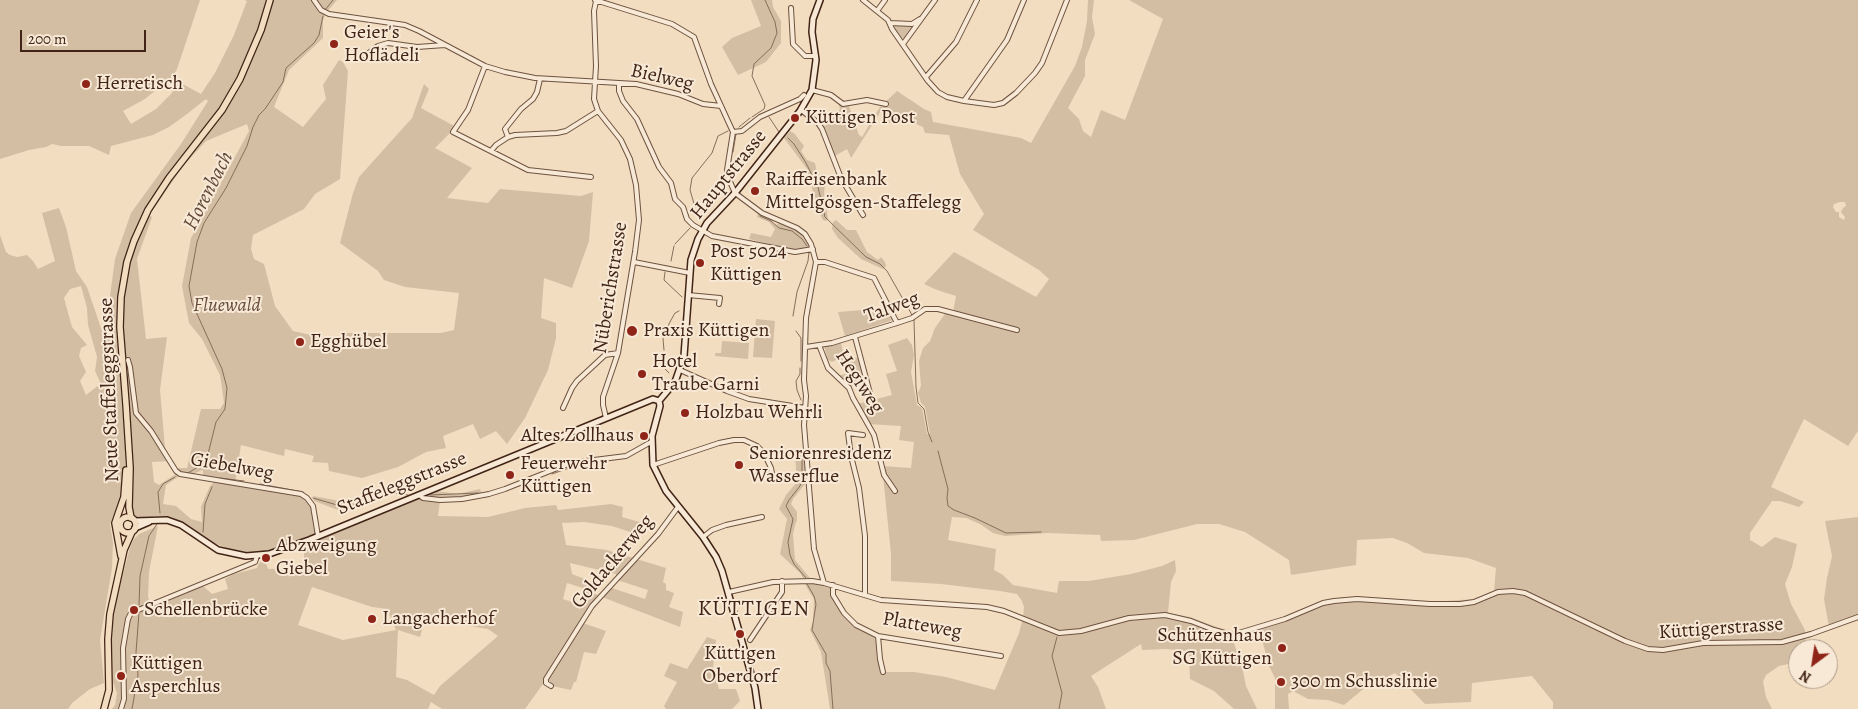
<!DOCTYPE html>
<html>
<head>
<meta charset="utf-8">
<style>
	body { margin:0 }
	#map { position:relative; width:1858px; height:709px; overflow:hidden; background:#f2ddc0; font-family:Alegreya,serif }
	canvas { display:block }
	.north { position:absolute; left:1788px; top:639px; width:50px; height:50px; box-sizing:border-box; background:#f7e9d6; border:1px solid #ae9a89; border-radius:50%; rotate:211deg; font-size:14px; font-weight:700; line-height:20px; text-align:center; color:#412416 }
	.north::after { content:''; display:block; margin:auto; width:18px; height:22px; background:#8f2418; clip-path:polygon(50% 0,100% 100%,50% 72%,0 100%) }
	.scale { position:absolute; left:20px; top:30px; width:126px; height:22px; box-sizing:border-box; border:2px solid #412416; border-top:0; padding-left:6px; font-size:15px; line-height:18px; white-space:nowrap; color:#412416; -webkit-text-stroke:4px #f7e9d6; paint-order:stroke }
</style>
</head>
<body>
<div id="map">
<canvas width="1858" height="709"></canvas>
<div class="north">N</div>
<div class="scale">200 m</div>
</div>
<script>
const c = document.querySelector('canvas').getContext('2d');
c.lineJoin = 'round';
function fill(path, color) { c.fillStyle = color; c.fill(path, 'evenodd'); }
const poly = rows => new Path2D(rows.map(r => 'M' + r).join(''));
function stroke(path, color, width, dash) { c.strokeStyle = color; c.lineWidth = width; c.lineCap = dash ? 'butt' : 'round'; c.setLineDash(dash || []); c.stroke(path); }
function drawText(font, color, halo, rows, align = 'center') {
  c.font = font + ' Alegreya,serif'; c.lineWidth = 4; c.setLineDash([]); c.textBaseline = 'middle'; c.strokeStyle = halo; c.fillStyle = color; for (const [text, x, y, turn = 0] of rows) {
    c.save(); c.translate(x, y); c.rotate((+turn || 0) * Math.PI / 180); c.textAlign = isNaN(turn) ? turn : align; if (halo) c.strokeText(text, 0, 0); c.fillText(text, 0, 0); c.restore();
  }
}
const green = poly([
	[0,0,200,0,177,69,173,76,145,99,123,111,131,124,156,109,171,94,179,82,201,94,215,73,234,35,247,1,244,0,337,0,326,13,323,20,323,38,289,70,274,107,303,127,326,99,323,85,339,60,343,62,348,71,340,179,315,194,304,209,253,235,251,249,254,259,264,264,275,306,293,331,343,342,346,333,441,333,454,330,459,293,405,287,384,280,378,271,340,243,353,193,359,177,412,118,424,84,429,89,421,108,456,127,435,148,472,168,447,198,488,203,500,189,581,196,593,192,589,241,572,288,544,278,541,318,556,323,556,338,548,370,525,418,507,444,496,431,480,439,473,424,443,436,446,448,426,452,398,467,362,478,329,471,328,463,312,462,314,456,285,449,284,456,241,445,235,483,301,494,313,506,318,535,414,499,423,498,440,500,438,516,488,517,525,508,556,505,558,510,611,504,623,507,622,517,643,523,639,535,612,526,584,522,562,523,566,545,607,550,666,568,663,582,666,584,666,590,674,593,669,607,683,612,680,627,602,597,609,587,645,599,648,590,617,580,616,574,570,563,572,574,592,582,591,591,599,596,586,613,583,623,606,631,596,654,584,652,576,682,574,682,571,690,543,684,525,709,442,709,431,702,428,709,112,709,115,705,117,693,111,677,111,631,115,605,130,547,134,539,139,534,158,526,149,572,148,597,152,607,203,586,212,594,228,589,225,579,234,574,257,568,259,563,265,560,268,569,304,568,304,546,251,553,229,549,204,539,172,517,156,516,141,519,131,515,130,426,123,336,118,339,126,428,126,458,125,478,120,499,110,524,113,543,112,568,100,640,104,683,90,689,72,703,68,709,0,709,0,235,6,252,10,255,17,257,27,255,33,261,38,269,55,261,42,213,59,208,66,227,76,271,87,287,102,331,110,338,109,303,115,259,131,213,181,144,208,101,206,99,187,114,169,127,153,135,111,146,109,155,89,146,61,146,52,144,46,147,29,150,0,159],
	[247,124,249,131,191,238,182,286,189,323,202,339,220,375,224,403,220,409,201,409,187,468,177,468,184,477,203,470,203,476,214,482,210,486,201,507,202,522,191,519,176,506,163,504,166,485,178,477,176,474,159,485,154,482,152,462,172,461,165,448,160,390,167,337,146,339,137,259,152,217,149,215,184,165,206,141],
	[81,286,87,308,88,325,97,357,95,371,100,382,99,385,86,395,80,381,86,372,79,356,81,348,87,345,72,327,64,298,70,289],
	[567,583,586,589,581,605,563,599],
	[312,587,372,607,387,609,396,630,343,640,298,625],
	[425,619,488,629,498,636,440,686,434,695,407,680,396,677,398,630,420,637],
	[751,0,772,0,773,7,781,21,781,43,766,62,738,75,722,47,732,38,761,26],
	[1088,0,1094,0,1092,17,1095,34,1085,60,1085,76,1068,108,1079,119,1083,131,1091,137,1101,110,1125,120,1163,19,1129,0,1858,0,1858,431,1848,446,1804,419,1771,487,1804,502,1799,507,1780,501,1772,501,1750,533,1750,540,1762,547,1775,537,1797,544,1792,567,1785,584,1791,604,1805,630,1806,649,1798,649,1798,662,1779,666,1766,675,1763,682,1766,697,1772,709,1553,709,1553,702,1532,676,1472,683,1471,702,1425,704,1395,673,1362,690,1344,705,1328,700,1308,699,1293,691,1288,694,1289,709,1275,709,1275,678,1269,666,1259,628,1325,601,1343,597,1387,598,1432,602,1474,599,1494,591,1496,568,1468,558,1424,553,1407,543,1393,538,1357,540,1356,565,1291,575,1289,560,1245,532,1219,524,1197,524,1134,540,1101,541,1100,535,1048,533,1005,536,993,533,980,524,966,518,952,517,948,540,996,549,994,570,1003,575,1013,585,1057,593,1059,581,1089,581,1131,574,1162,566,1175,560,1176,571,1171,582,1168,613,1190,617,1230,632,1242,666,1246,686,1257,709,1234,709,1214,691,1190,679,1189,651,1166,649,1142,650,1141,644,1091,676,1098,687,1106,709,830,709,821,652,810,630,813,622,814,599,807,588,804,581,833,585,833,595,851,621,878,636,883,672,914,672,946,677,995,690,1019,633,1023,618,1024,607,1022,601,1017,594,1000,591,941,584,891,581,891,554,882,466,911,468,914,442,899,440,901,426,868,424,857,404,892,395,886,374,897,371,888,345,907,338,912,345,914,355,911,372,917,405,922,408,927,434,930,434,925,407,921,403,918,393,921,386,919,361,923,348,930,341,935,328,947,311,953,312,956,296,937,290,924,284,954,252,1036,297,1049,279,1039,270,973,230,984,214,960,174,949,135,925,133,923,127,912,122,899,120,887,124,881,111,851,158,847,149,833,157,822,129,840,109,838,102,848,103,859,135,862,137,880,107,897,91,924,109,931,112,933,122,1021,138,1031,143,1075,66,1082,47,1087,21],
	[1840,202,1845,202,1846,206,1843,208,1841,212,1845,217,1844,220,1839,217,1839,212,1836,212,1833,207,1834,204],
	[895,26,913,26,914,28,904,38,902,38,894,28],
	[790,131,795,134,800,141,804,146,801,151,807,160,815,163,817,173,825,183,824,193,828,219,826,221,823,220,821,216,818,201,814,196,807,169,784,138],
	[758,213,773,220,772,223,777,225,779,222,798,231,808,242,810,247,801,250,790,249,749,239,751,233,771,237,775,229,769,222,757,217],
	[836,220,847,230,856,230,867,252,878,260,881,257,885,262,886,266,883,269,861,259,838,238,832,229,833,222],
	[887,308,893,320,845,336,838,312],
	[756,319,775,321,772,358,753,357],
	[722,341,749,343,748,359,715,356,715,353,721,353],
	[841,343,844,357,859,358,865,383,850,386,837,376,849,373,840,358,832,362,828,360,824,346],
	[804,450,805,484,793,499,791,504,797,512,797,520,795,525,793,534,795,560,810,578,803,578,800,573,780,554,787,519,779,509,786,495,797,482,795,455,798,451],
	[480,489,482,494,448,498,428,497,437,491,458,494],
	[313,496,340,501,357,502,363,508,347,507,341,511,314,501],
	[1858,517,1858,617,1829,627,1824,599,1827,578,1832,556,1825,521],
	[707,637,716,640,713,668,719,689,736,689,740,701,732,709,666,709,664,706,677,682,664,676,670,663,687,669]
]);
const stream = poly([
	[325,10,333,0],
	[752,117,764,109,765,105,752,76,754,64,771,48,777,33,775,22,765,0],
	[769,117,779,132],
	[739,127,750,118],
	[788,138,794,144,806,163,818,187,825,217,866,257,880,264,887,271,912,315],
	[733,152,736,134],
	[695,207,690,190,692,178,712,153,718,136,728,131],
	[760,216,771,221,779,228,792,231,802,239,807,246],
	[675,244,690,228],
	[671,261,674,246],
	[665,272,664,280,682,297],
	[793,316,797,292,808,261,809,252],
	[914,320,916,387,918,403,924,409,928,432,932,442],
	[796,331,801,338,801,361],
	[664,350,663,339,666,330,671,320,675,313,679,311],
	[664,368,669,373],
	[800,368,800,374,796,381,797,390,801,400],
	[938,451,948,489,947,498,948,506,954,510,975,518,1006,533,1041,532],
	[802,455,802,479,800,486,789,500,786,506,793,519,788,542,790,555,794,564,806,578],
	[188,473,206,462,216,422,225,409,227,388,222,369,192,303,189,286,197,242,204,223,226,188,247,146,253,127,259,115,265,109,283,82,286,68,314,43,319,35,323,16],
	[552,474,566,469,595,463],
	[220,478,244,481],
	[260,484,303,492],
	[393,493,408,495],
	[430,495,478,493],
	[313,498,337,505,364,505],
	[160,513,158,492,163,484,175,477],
	[203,532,205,504,212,487],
	[807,584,814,596,816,604,812,630,826,654,826,663,830,671,833,709],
	[139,605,140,576,149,536,157,524],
	[1057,637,1052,656,1062,693,1059,709],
	[132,709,138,675,136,652,139,613]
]);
const street = poly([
	[314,0,321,10,329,14,405,25,419,31,485,66,505,72,535,78,636,84,678,94,703,104,721,106],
	[595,0,672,24,694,37,711,84,733,132,727,170,728,177,735,193,762,213,797,228,805,234,811,244,816,262,806,318,804,380,806,396,804,425,814,549,824,583],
	[863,0,888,20,892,29,928,81,938,92,947,97,964,101,1007,40,1024,0],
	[596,1,594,11,596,66,594,99,598,111,621,140,630,159,636,185,639,220,635,252,622,329,618,353,603,397,603,405,606,418],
	[791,8,793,44,805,56,816,56],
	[877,11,885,0],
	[890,23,912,24,920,19],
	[903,44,935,0],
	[365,56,378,46,388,43,417,47,445,45],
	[485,66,468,110,453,132,528,170,591,177],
	[926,77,956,42,977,0],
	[619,84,619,91,623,101,637,119,659,167,671,183,675,199,683,207,687,219,693,225,712,236,795,252,813,249],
	[812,90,831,95,843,104,867,100,886,104],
	[964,101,994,105,1003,103,1016,93,1035,73,1042,63,1067,0],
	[801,110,818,123,822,129,841,178,863,215],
	[733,132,742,131,760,117,800,99,804,95],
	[508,137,505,129,521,109,533,99,537,92,540,79],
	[491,151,496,145,508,137,515,135,557,133,566,131,598,111],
	[634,262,690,273],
	[816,262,825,262,874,278,897,323],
	[688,295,720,298,719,304],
	[855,337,871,397],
	[819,345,828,368,849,388,853,398,874,435,884,475,895,491],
	[806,347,832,343,897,323,912,318,925,309,938,309,1017,330],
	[128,360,130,367,136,413,151,431,176,471,180,474,301,494,307,498,313,506,318,536],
	[680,370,727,391,749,399,805,408],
	[563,408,572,388,577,381,605,355,618,353],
	[863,435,848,433,851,456,859,488,865,536,865,595],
	[653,465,719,443,734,440,744,440,757,446,764,453,771,468,773,478],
	[419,495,423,498,440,500,462,499,489,494,505,489,565,465,586,461,626,456,651,442],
	[703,537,712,530,726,525,762,517],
	[833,585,833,595,844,613,856,625,878,636,1001,656],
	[729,592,773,582,812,581,824,583,881,600,987,607,1004,611,1059,633,1081,631,1129,618,1165,615,1191,621,1214,630,1232,635,1285,619,1323,603,1334,601,1357,599,1430,604,1460,604,1474,602,1498,592,1513,591,1525,593,1625,641,1648,649,1663,650,1703,643,1782,642,1811,634,1858,617],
	[878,636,880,659,883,672],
	[750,640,782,592,782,581],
	[551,686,546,683,546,679,592,606,658,534,678,507],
	[121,709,124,699,123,648,128,619,131,613,255,562,257,556]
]);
const secondary = poly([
	[659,401,675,382,684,356,691,260,698,239,707,223,735,193,800,111,812,90,816,60,812,32,813,19,820,0],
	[659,401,660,406,652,436,653,465,666,491,703,537,716,557,722,571,755,688,758,709],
	[135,521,167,520,181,525,218,550,246,556,269,554,309,540,653,399,659,401],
	[135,528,149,522]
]);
const primary = poly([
	'120 525a8 8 0 1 1 16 0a8 8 0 1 1-16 0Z',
	[131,518,129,507,130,468,126,404,120,327,121,297,127,262,134,241,148,210,169,178,222,110,240,79,261,30,270,0],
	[121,556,115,523,124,497,126,470],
	[104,709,109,690,108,639,110,614,124,550,132,532]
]);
const markers = [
	[334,44,5,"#8f2418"],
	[86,84,5,"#8f2418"],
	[795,118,5,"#8f2418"],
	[755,191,5,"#8f2418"],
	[700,263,5,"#8f2418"],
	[632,331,6,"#8f2418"],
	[300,342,5,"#8f2418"],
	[642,374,5,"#8f2418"],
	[685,413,5,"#8f2418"],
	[644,436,5,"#8f2418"],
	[739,465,5,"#8f2418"],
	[510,475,5,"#8f2418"],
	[266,558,5,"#8f2418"],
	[134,610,5,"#8f2418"],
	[372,619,5,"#8f2418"],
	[740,634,5,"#8f2418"],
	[1282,648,5,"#8f2418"],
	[121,676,5,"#8f2418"],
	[1281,682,5,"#8f2418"]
];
const poiNames = [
	["Geier's",344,33],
	["Hoflädeli",344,56],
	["Herretisch",96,84],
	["Küttigen Post",805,118],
	["Raiffeisenbank",765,180],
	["Mittelgösgen-Staffelegg",765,203],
	["Post 5024",710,252],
	["Küttigen",710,275],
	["Praxis Küttigen",643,331],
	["Egghübel",310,342],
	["Hotel",652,362],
	["Traube Garni",652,385],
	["Holzbau Wehrli",695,413],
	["Altes Zollhaus",634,436,"right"],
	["Seniorenresidenz",749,454],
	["Wasserflue",749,477],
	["Feuerwehr",520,464],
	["Küttigen",520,487],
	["Abzweigung",276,546],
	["Giebel",276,569],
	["Schellenbrücke",144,610],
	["Langacherhof",382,619],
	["Schützenhaus",1272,636,"right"],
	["SG Küttigen",1272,659,"right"],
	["Küttigen",740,654,"center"],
	["Oberdorf",740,677,"center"],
	["Küttigen",131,664],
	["Asperchlus",131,687],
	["300 m Schusslinie",1291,682]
];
const streetNames = [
	["Bielweg",662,78,13],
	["Hauptstrasse",729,175,-51],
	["Nüberichstrasse",611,288,-81],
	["Talweg",892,308,-20],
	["Hegiweg",859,382,57],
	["Neue Staffeleggstrasse",110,390,-92],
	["Giebelweg",232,467,10],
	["Staffeleggstrasse",402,484,-22],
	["Goldackerweg",613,562,-50],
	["Platteweg",922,626,10],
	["Küttigerstrasse",1721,629,-4]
];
const parkNames = [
	["Fluewald",227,306]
];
const waterNames = [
	["Horenbach",209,191,-63]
];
const quarterNames = [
	["KÜTTIGEN",754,610]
];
fill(green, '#d4bea3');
stroke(stream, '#876d59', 1);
stroke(street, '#6d5240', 6);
stroke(secondary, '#412416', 8);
stroke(primary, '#412416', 8);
stroke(street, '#f7e9d6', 4);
stroke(secondary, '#f7e9d6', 5);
stroke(primary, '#f2ddc0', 5.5);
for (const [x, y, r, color] of markers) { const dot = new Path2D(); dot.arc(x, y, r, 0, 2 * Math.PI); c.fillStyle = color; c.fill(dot); stroke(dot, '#f7e9d6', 2); }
drawText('20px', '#412416', '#f7e9d6', poiNames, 'left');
drawText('20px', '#412416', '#f7e9d6', streetNames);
drawText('italic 20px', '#664a39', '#f7e9d6', parkNames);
drawText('italic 21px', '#644938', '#f7e9d6', waterNames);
c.letterSpacing = '1px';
drawText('22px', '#412416', '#f7e9d6', quarterNames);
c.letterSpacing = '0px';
</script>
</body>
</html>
